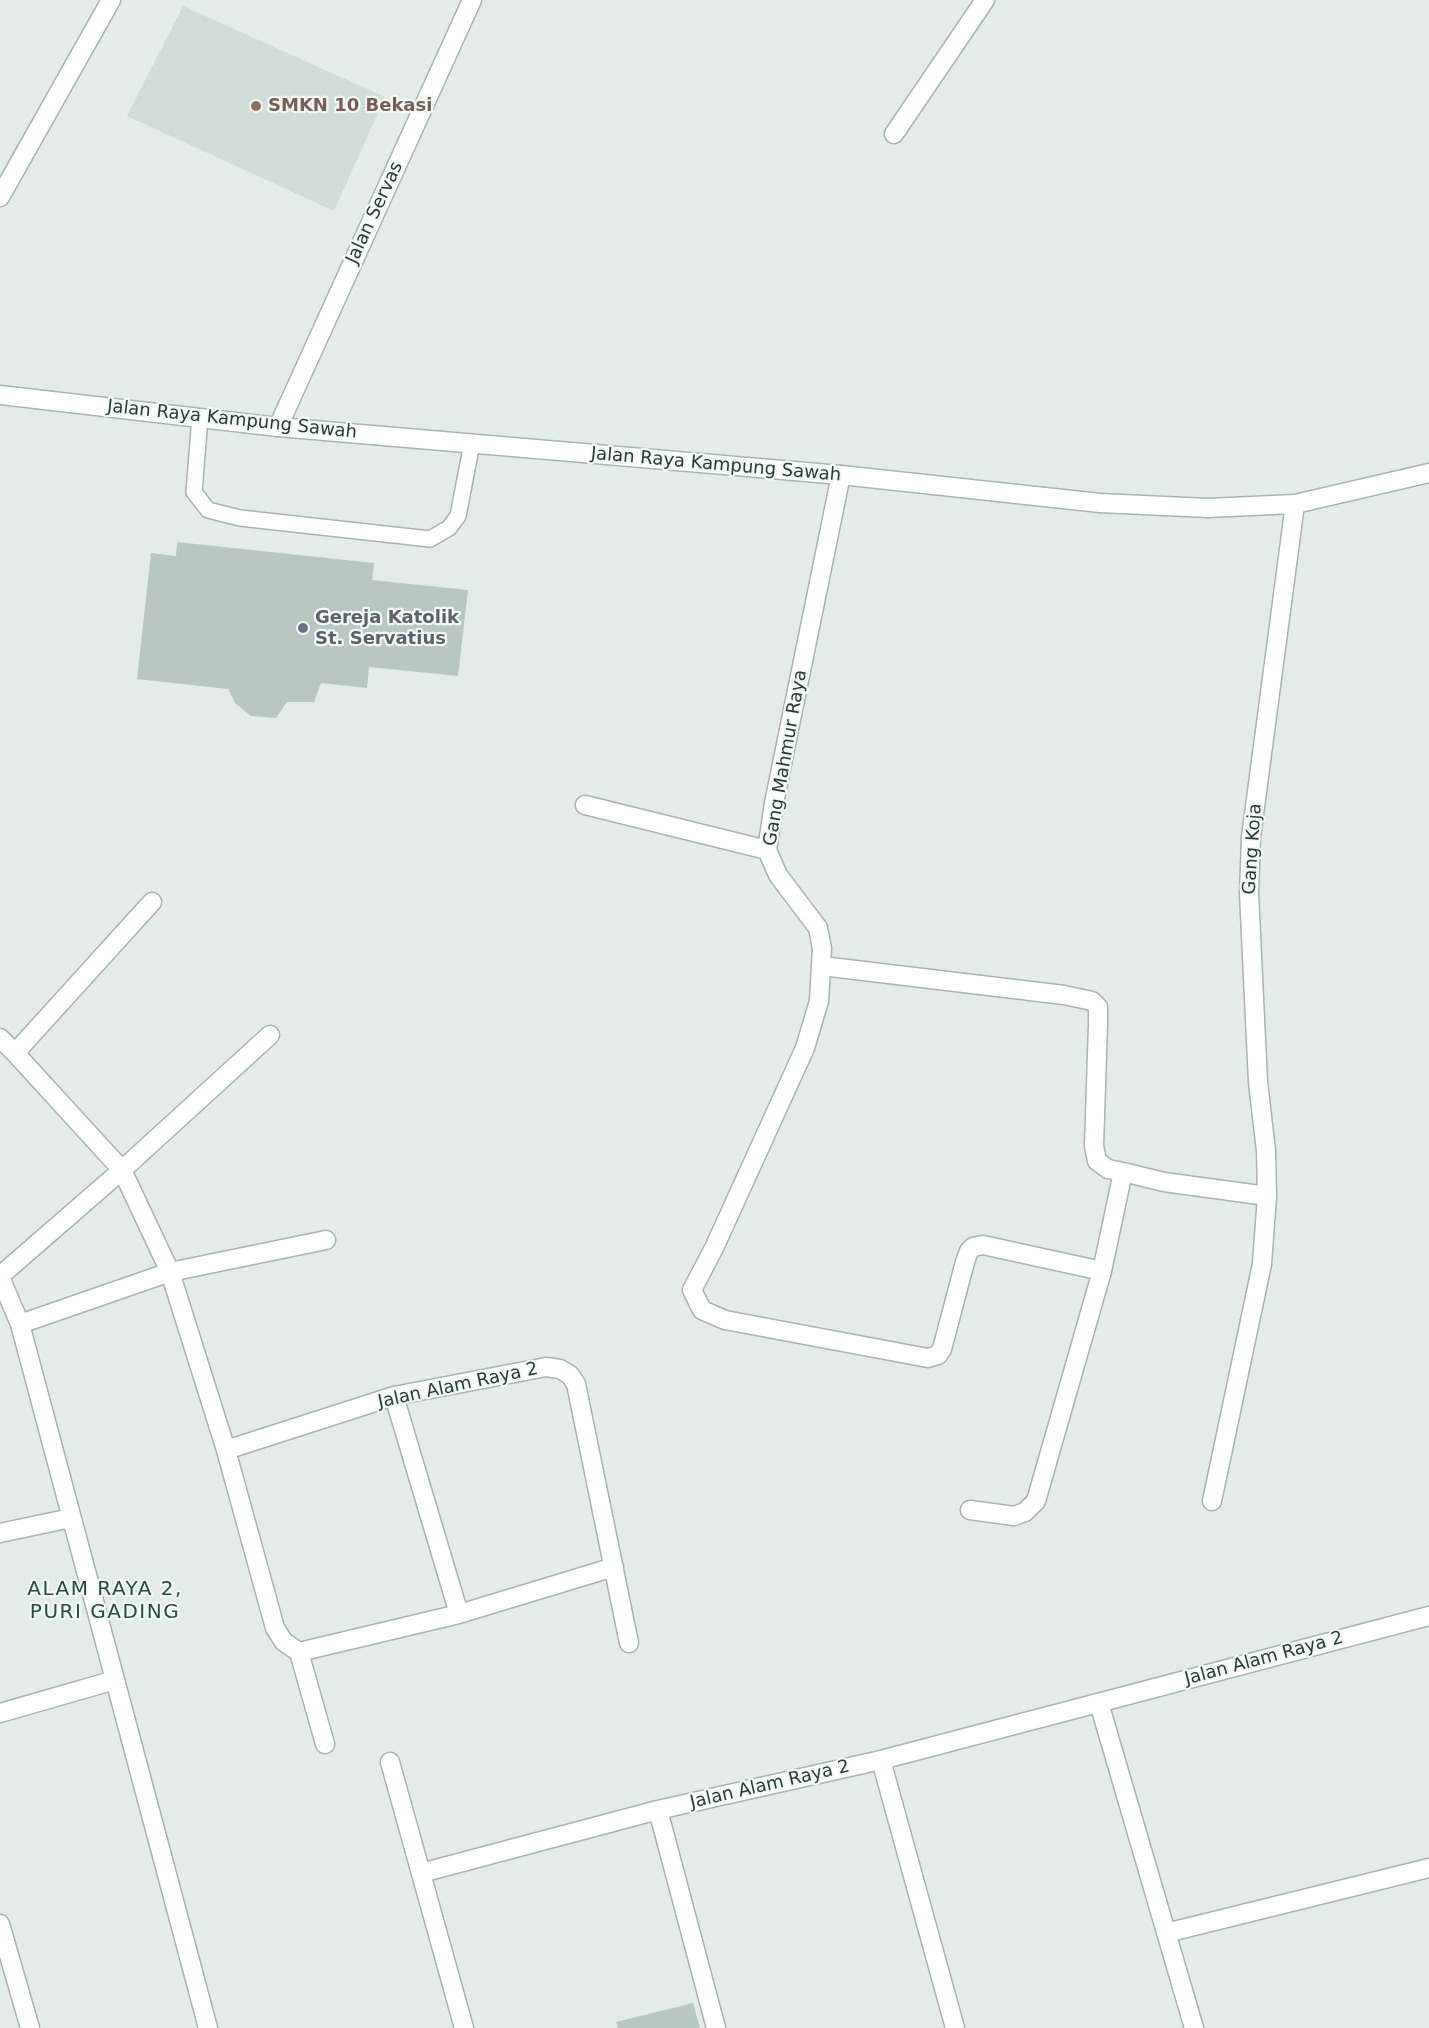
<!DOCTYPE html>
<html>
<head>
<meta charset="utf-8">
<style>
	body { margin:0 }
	canvas { display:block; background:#e4ece9 }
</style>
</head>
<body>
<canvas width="1429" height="2028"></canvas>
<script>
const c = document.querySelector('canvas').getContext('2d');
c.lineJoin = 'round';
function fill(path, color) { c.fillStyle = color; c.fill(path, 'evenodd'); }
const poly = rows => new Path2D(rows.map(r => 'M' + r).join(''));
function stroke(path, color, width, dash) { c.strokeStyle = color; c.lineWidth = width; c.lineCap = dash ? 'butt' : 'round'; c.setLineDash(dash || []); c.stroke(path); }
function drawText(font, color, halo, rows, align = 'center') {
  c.font = font + ' "DejaVu Sans",sans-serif'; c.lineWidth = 4.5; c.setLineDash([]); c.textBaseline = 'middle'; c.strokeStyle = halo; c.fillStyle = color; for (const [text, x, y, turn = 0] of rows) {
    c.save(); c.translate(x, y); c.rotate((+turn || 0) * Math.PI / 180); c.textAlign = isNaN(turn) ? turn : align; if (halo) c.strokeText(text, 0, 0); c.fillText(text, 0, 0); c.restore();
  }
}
const built = poly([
	[183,6,385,97,334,211,127,116]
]);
const building = poly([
	[177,542,374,563,372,580,468,590,458,676,369,667,367,688,321,683,314,702,287,702,276,718,251,716,235,703,228,689,137,679,151,553,176,556],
	[693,2003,700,2028,618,2028,616,2022]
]);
const lane = poly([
	[200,417,194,492,208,510,240,518,430,539,449,528,458,516,472,443]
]);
const street = poly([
	[894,134,985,0],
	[0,197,111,0],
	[278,427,472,0],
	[841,475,774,803,767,850,778,875,818,928,822,948,819,1001,805,1048,714,1248,692,1290,702,1310,725,1320,928,1358,938,1355,942,1349,965,1262,969,1251,973,1247,983,1245,1102,1271],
	[585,805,767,850],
	[822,966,1064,995,1092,1001,1098,1007,1098,1024,1094,1146,1097,1161,1108,1169,1123,1172],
	[0,1038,15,1053,122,1170,170,1272,226,1450,275,1628,284,1642,299,1652],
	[15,1053,152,902],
	[0,1276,122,1170,270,1035],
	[0,1277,20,1324,208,2028],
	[20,1324,170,1272,326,1240],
	[394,1396,459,1614],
	[226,1450,394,1396,546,1367,560,1369,570,1375,576,1384,629,1643],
	[1212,1501,1262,1264,1267,1196,1266,1151,1258,1082,1249,893,1251,837,1295,504],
	[970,1510,1014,1516,1025,1512,1036,1501,1102,1271,1123,1172,1164,1182,1267,1196],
	[0,1533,71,1518],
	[1099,1703,1194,2028],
	[0,1713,115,1680],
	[325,1744,299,1652,459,1614,614,1567],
	[881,1760,955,2028],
	[390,1762,464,2028],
	[658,1810,716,2028],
	[421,1873,658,1810,881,1760,1429,1616],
	[0,1924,30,2028],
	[1166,1933,1429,1868]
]);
const secondary = poly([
	[0,395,278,427,841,475,1100,503,1208,508,1295,504,1429,473]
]);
const markers = [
	[256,106,6,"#8d6e63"],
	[303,628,6,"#6b7280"]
];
const educationNames = [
	["SMKN 10 Bekasi",268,106]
];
const streetNames = [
	["Jalan Servas",375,213,-65],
	["Jalan Raya Kampung Sawah",232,420,6],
	["Jalan Raya Kampung Sawah",716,465,5],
	["Gang Mahmur Raya",786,758,-80],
	["Gang Koja",1253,849,-86],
	["Jalan Alam Raya 2",458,1386,-12],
	["Jalan Alam Raya 2",1264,1659,-15],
	["Jalan Alam Raya 2",770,1785,-13]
];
const worshipNames = [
	["Gereja Katolik",315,618],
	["St. Servatius",315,639]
];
const neighbourhoodNames = [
	["ALAM RAYA 2,",105,1590],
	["PURI GADING",105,1613]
];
fill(built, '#d2dcd8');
fill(building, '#b9c7c2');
stroke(lane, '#a7b4b0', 18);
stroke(street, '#a7b4b0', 21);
stroke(secondary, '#a3b7b0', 21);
stroke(lane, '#fff', 15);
stroke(street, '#fff', 18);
stroke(secondary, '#fff', 18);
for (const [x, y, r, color] of markers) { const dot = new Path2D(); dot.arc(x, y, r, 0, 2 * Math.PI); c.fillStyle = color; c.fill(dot); stroke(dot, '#f4f9f7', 2); }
drawText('bold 18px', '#785e54', '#f4f9f7', educationNames, 'left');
drawText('18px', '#253c36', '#f4f9f7', streetNames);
drawText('bold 18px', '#5b616d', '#f4f9f7', worshipNames, 'left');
c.letterSpacing = '1.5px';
drawText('20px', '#224d43', '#f4f9f7', neighbourhoodNames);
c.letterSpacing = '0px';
</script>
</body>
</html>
